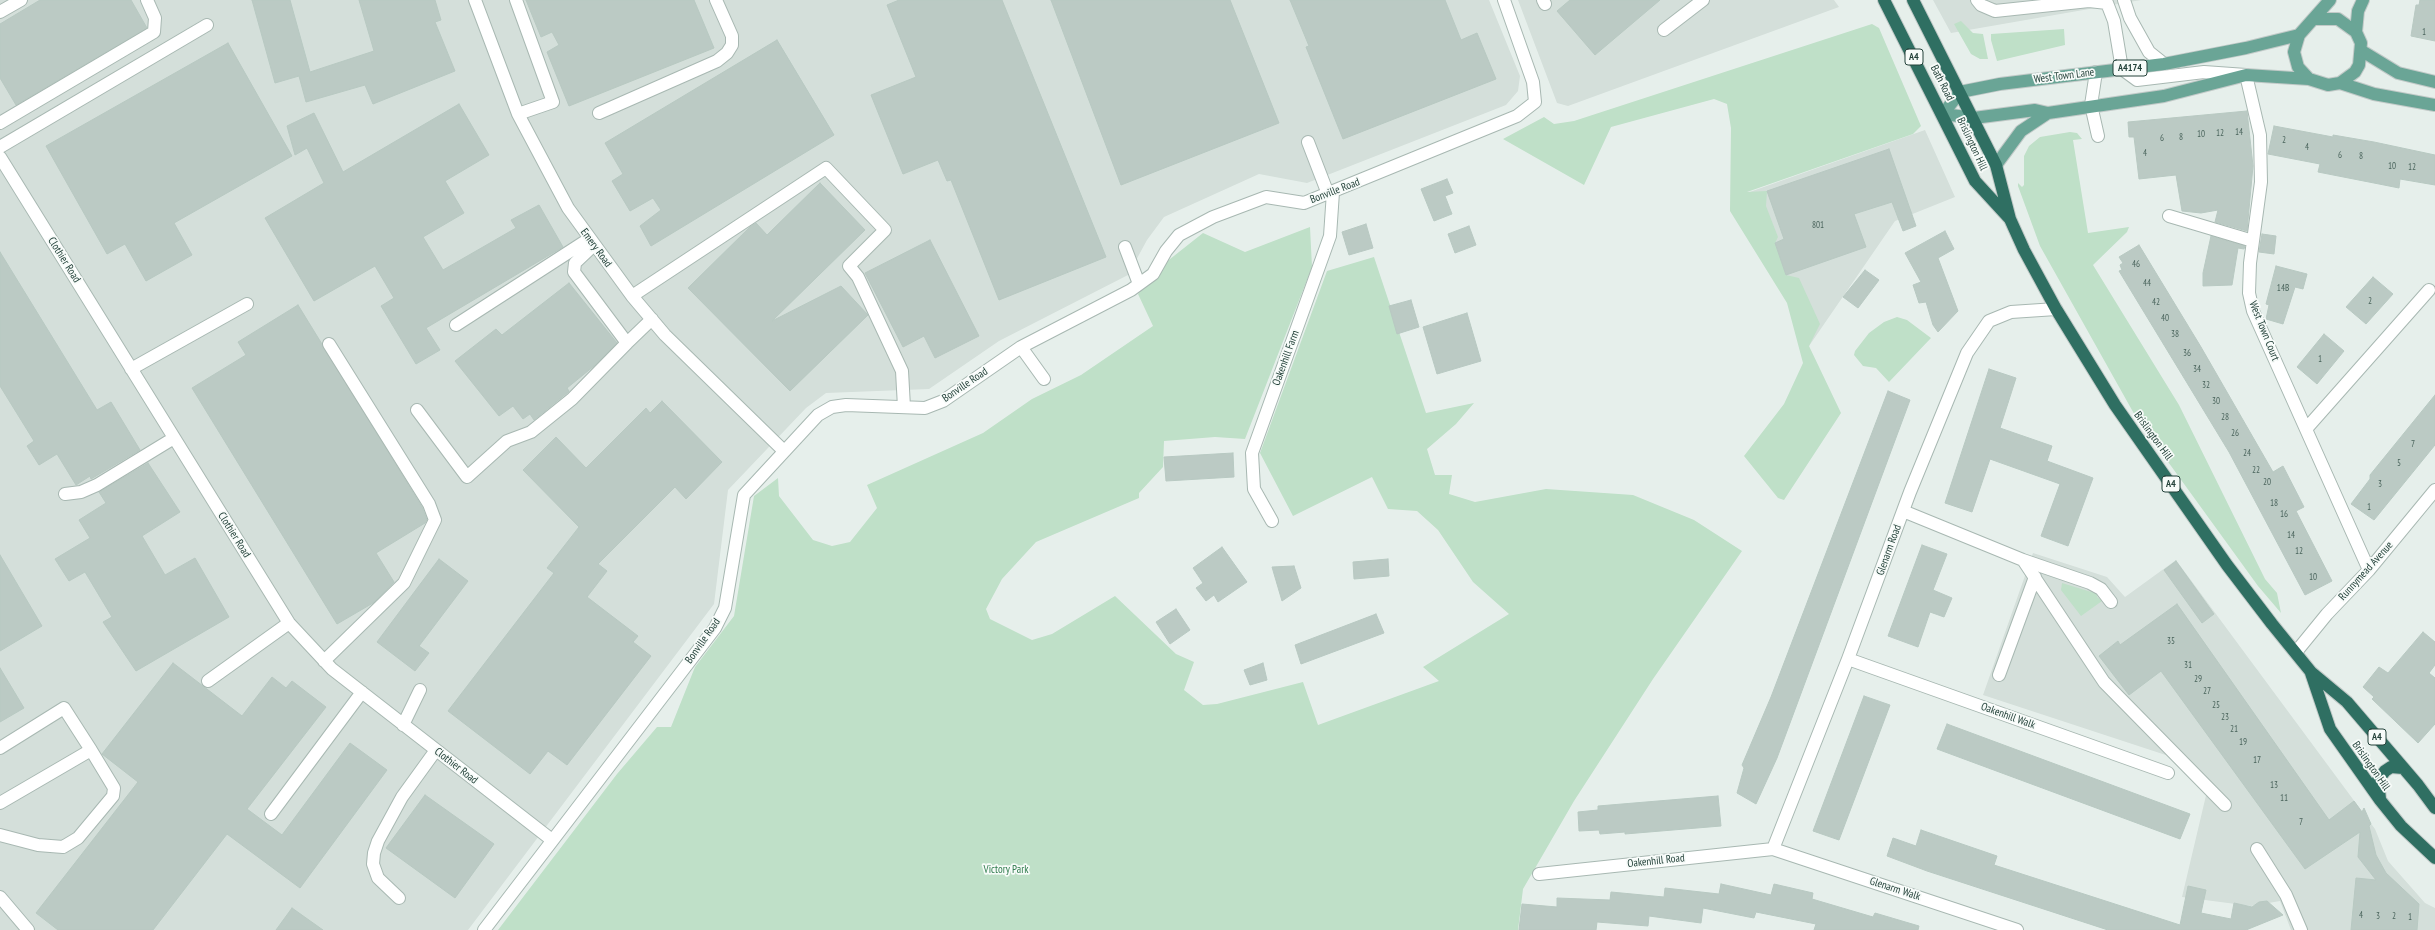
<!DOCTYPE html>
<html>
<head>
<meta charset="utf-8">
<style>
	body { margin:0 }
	canvas { display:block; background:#e6efeb }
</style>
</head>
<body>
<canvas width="2435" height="930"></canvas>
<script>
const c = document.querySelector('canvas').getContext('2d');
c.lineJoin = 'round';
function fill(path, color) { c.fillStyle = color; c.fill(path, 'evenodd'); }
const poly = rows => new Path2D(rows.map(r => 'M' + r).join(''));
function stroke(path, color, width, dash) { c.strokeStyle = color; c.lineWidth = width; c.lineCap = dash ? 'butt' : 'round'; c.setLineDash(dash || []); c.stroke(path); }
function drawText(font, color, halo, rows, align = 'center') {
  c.font = font + ' "PT Sans Narrow",sans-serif'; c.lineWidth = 3.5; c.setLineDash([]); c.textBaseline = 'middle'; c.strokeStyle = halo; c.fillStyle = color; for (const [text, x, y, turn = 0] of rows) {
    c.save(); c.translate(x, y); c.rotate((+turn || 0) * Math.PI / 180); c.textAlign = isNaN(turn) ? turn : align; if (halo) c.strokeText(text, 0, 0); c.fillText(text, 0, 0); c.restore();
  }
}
const built = poly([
	[0,0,1489,0,1520,76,1518,91,1506,105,1307,183,1259,174,1164,217,1147,240,1128,275,999,341,929,389,826,393,806,408,728,490,714,604,468,930,0,930],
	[1518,0,1834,0,1839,7,1568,106,1557,103],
	[1933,0,2141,0,1951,33],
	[1925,130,1955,197,1895,221,1809,346,1744,194],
	[2033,553,2107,577,2125,597,2176,560,2375,829,2388,861,2425,903,2435,908,2435,930,2291,930,2280,901,2251,906,2182,897,2208,787,2191,780,2192,772,2187,762,1983,695]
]);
const green = poly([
	[1961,21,1973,33,1983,34,1988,59,1980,59,1971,54,1954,24],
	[1872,24,1879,28,1921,126,1913,134,1747,192,1767,191,1766,206,1778,237,1775,243,1786,275,1799,278,1820,324,1809,346,1841,413,1784,500,1778,498,1744,456,1784,404,1803,363,1787,303,1730,211,1731,128,1727,104,1714,99,1611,127,1584,185,1503,139,1544,117,1554,124,1574,121],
	[2064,29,2065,45,1997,61,1991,40,1991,34],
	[2070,132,2077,133,2082,139,2073,140,2088,233,2129,227,2127,232,2093,265,2179,405,2265,579,2277,593,2281,613,2258,586,2137,419,2040,246,2018,186,2018,183,2022,187,2024,185,2024,156,2029,146,2040,137],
	[1310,227,1312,267,1245,439,1215,437,1164,441,1163,467,1139,493,1139,498,1036,542,1002,579,986,609,990,619,1032,640,1052,634,1115,596,1176,654,1194,662,1184,690,1203,705,1217,704,1303,682,1318,725,1439,681,1423,667,1509,614,1473,582,1438,530,1417,511,1388,509,1372,477,1293,516,1260,453,1327,271,1374,257,1426,413,1474,403,1456,424,1427,449,1435,475,1452,475,1449,494,1475,502,1546,489,1633,495,1694,520,1742,551,1653,679,1574,801,1523,889,1518,930,498,930,617,774,657,727,671,727,695,667,734,616,754,496,778,478,779,496,813,540,832,546,850,542,877,508,867,485,983,433,1032,399,1081,375,1153,326,1138,294,1165,263,1203,233,1245,252],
	[1897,317,1907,320,1931,338,1889,382,1876,368,1863,366,1854,355,1855,351,1869,333,1884,322],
	[2062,583,2098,594,2097,597,2102,601,2081,616,2061,590]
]);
const building = poly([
	[40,0,131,0,147,28,16,105,0,78,0,24,40,0],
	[252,0,290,0,310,72,374,51,359,0,435,0,441,20,435,22,455,71,373,104,365,85,306,102,299,76,275,83,252,0],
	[526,0,694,0,714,48,569,106,547,52,559,45,552,32,541,37,526,0],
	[899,0,1002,0,1106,257,999,300,951,180,947,181,938,160,903,174,871,95,916,77,887,5,899,0],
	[1051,0,1230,0,1279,123,1121,185,1051,0],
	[1290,0,1445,0,1461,40,1477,33,1496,79,1343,139,1306,47,1309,46,1290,0],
	[1570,0,1660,0,1595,55,1557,11,1570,0],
	[2420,0,2435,0,2435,41,2411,36,2416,5,2419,5,2420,0],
	[777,40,834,135,651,246,640,226,661,210,653,198,630,211,612,181,623,174,605,143,777,40],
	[228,43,292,156,174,223,192,255,146,281,125,244,107,254,46,146,228,43],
	[459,104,489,155,445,181,464,213,423,237,443,270,516,228,511,220,539,205,563,247,426,328,440,350,416,364,381,306,394,298,375,266,314,301,265,218,324,183,307,148,295,155,287,126,314,113,343,172,459,104],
	[2247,111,2253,166,2247,231,2215,222,2218,210,2201,213,2182,211,2176,175,2139,179,2134,137,2129,137,2128,122,2247,111],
	[2274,126,2333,137,2333,135,2374,142,2435,155,2435,185,2400,179,2399,188,2379,184,2318,172,2320,164,2268,154,2274,126],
	[1889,149,1916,226,1903,231,1892,202,1854,214,1866,247,1786,275,1775,243,1784,239,1767,191,1889,149],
	[1447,179,1453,193,1445,196,1452,214,1434,221,1421,189,1447,179],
	[820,183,865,230,772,321,841,286,868,315,790,391,688,288,750,227,756,223,767,235,820,183],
	[1366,224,1373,248,1349,255,1342,232,1366,224],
	[1469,226,1476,245,1455,253,1448,234,1469,226],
	[1945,231,1954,249,1938,258,1958,311,1938,332,1933,325,1926,302,1919,303,1913,285,1921,282,1905,253,1945,231],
	[2262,234,2276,236,2274,254,2259,252,2262,234],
	[2211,236,2245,246,2244,249,2238,248,2232,285,2203,286,2203,273,2211,236],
	[930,240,979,336,935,358,924,336,903,347,865,273,930,240],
	[2139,245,2201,347,2273,472,2283,466,2304,507,2296,511,2332,581,2305,595,2229,452,2119,271,2122,270,2120,265,2123,263,2119,257,2139,245],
	[0,252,97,410,111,402,140,450,91,479,90,476,76,485,57,454,39,465,27,446,34,441,0,386,0,252],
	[2276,266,2307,274,2303,289,2295,287,2283,324,2266,319,2269,305,2266,304,2276,266],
	[1865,270,1879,280,1858,308,1843,297,1865,270],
	[2373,277,2393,294,2366,324,2346,307,2373,277],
	[569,283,617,343,594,366,567,388,569,391,567,393,534,420,530,414,523,419,513,406,499,416,455,361,496,329,502,335,569,283],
	[1411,300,1419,327,1397,334,1389,306,1411,300],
	[298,305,422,507,427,520,425,523,376,553,394,582,373,603,337,624,192,388,246,355,238,342,298,305],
	[1467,313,1481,361,1437,374,1423,327,1467,313],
	[2324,334,2344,351,2317,384,2297,367,2324,334],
	[1989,369,2016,378,2000,428,2052,446,2047,461,2093,478,2068,546,2041,536,2060,484,1990,459,1972,512,1945,503,1989,369],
	[1888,391,1910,400,1777,758,1756,804,1737,793,1744,768,1742,765,1771,697,1888,391],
	[2435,395,2435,445,2374,520,2351,504,2370,479,2370,475,2435,395],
	[662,401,722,462,686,499,675,487,598,564,607,571,587,597,638,636,633,642,651,656,567,765,548,751,530,774,448,711,554,573,547,568,579,527,523,470,556,437,586,468,646,408,650,413,662,401],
	[1233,453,1234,477,1166,481,1164,457,1233,453],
	[148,463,180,512,142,536,165,575,195,558,229,617,136,671,103,622,112,617,85,572,69,581,55,559,90,538,79,520,106,503,99,492,148,463],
	[1922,545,1947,554,1933,590,1952,598,1944,617,1930,612,1918,647,1888,636,1922,545],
	[1222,547,1247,582,1218,602,1214,595,1206,601,1196,588,1203,583,1193,568,1222,547],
	[0,555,42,626,0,651,0,555],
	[439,559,468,581,419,646,429,653,415,671,377,642,439,559],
	[1388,559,1389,576,1354,579,1353,562,1388,559],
	[2176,561,2214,614,2202,623,2164,570,2176,561],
	[1294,566,1301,588,1282,601,1272,567,1294,566],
	[2177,604,2329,820,2354,801,2362,812,2364,808,2371,824,2369,826,2376,855,2386,873,2419,904,2417,930,2351,930,2356,878,2376,880,2358,857,2360,832,2305,869,2161,671,2129,695,2099,656,2118,641,2120,645,2177,604],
	[1176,609,1190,630,1170,644,1156,622,1176,609],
	[1376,614,1384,633,1301,664,1295,645,1376,614],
	[2423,632,2435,642,2435,665,2429,673,2435,678,2435,724,2418,743,2372,699,2374,697,2363,687,2379,667,2388,673,2423,632],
	[173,663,242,716,272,677,286,688,292,681,326,707,247,809,282,835,350,743,387,770,300,888,227,834,153,930,58,930,36,913,138,782,102,754,173,663],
	[1263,663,1267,680,1250,685,1244,670,1263,663],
	[0,668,24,708,0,722,0,668],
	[1864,696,1890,705,1839,840,1813,831,1864,696],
	[1947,724,2190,814,2180,839,1937,749,1947,724],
	[425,795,494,844,455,898,386,848,425,795],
	[1718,796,1721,826,1625,834,1625,832,1600,834,1599,830,1579,831,1578,812,1598,810,1598,806,1718,796],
	[1921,830,1997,856,1994,865,2180,925,2188,886,2206,890,2201,913,2231,919,2234,903,2252,907,2259,902,2267,901,2283,915,2246,930,2108,930,1927,871,1887,856,1893,838,1916,846,1921,830],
	[1721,884,1771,895,1774,884,1813,893,1812,899,1873,917,1875,913,1919,926,1918,930,1814,930,1816,924,1756,912,1754,918,1703,908,1701,923,1649,916,1648,926,1597,922,1596,930,1519,930,1522,904,1557,907,1557,898,1610,900,1611,892,1664,897,1665,888,1719,894,1721,884],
	[292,908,323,930,276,930,292,908]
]);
const minor = poly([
	[475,0,518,114,568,208,632,296,665,335,784,451],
	[516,0,553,102,518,114],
	[1543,0,1545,4],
	[1977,0,1981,5,1995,11,2089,1,2107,3,2114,21,2122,69,2137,80,2204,72,2246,75,2260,135,2261,182,2250,263,2249,293,2253,311,2369,570],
	[2124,0,2130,18,2149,52,2164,64],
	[0,12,21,0],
	[1664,30,1703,0],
	[2096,72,2091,105,2098,136],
	[599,113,717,61,727,53,732,45,732,36,716,0],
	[0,123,154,32,155,18,147,0],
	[1308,142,1328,194],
	[0,147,207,25],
	[0,157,289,623,332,669,552,840],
	[2169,216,2253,241],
	[594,245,575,263,574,272,627,343,652,319],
	[1125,247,1139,284],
	[632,296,826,168,885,230,849,266,858,277,902,371,904,407],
	[456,325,589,239],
	[1021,347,1044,379],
	[131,369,247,304],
	[417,410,467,477,507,441,531,432,572,399,627,343],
	[2306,429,2429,290],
	[65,494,81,492,97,485,174,438],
	[1903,511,2023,560,2090,583,2101,589,2111,602],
	[1272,521,1254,489,1252,453,1330,236,1333,192],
	[2023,560,2104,682,2225,805],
	[2296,652,2327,614,2369,570,2435,490],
	[1848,659,2168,773],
	[324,661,404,583,435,520,429,504,329,344],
	[1999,675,2035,577],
	[208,681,289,623],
	[403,725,420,690],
	[0,748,64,708,91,750,0,803],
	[271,814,362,692],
	[0,835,38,845,63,847,78,838,113,796,114,788,91,750],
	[1773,849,1848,659,1910,492,1967,353,1989,321,2011,312,2056,309],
	[2257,849,2286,895,2301,930],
	[1539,874,1773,849,2017,930],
	[0,897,28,930],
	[399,898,378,878,373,864,374,853,378,841,402,797,436,750],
	[484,930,715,628,725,608,744,495,818,415,832,407,846,405,925,408,943,401,1021,347,1131,290,1153,274,1166,251,1179,235,1213,217,1266,197,1304,203,1517,116,1535,102,1533,82,1504,0]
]);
const major = poly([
	[2314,19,2338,19,2356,32,2361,43,2359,65,2355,72,2340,83,2328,85,2309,79,2298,67,2294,52,2299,35,2330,0],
	[2356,32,2358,11,2363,0],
	[2362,51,2398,73,2435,82],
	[2340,83,2374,94,2435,105],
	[1943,114,1960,92,2000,84,2164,64,2246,48,2299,35],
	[1943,114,1974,118,2035,110,2048,113,2164,96,2246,75,2309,79],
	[1996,165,2021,131,2048,113]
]);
const highway = poly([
	[1884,0,1975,181,2009,218],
	[1913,0,1996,165,2010,219,2024,250,2056,309,2115,405,2227,565,2272,624,2311,672,2347,702,2418,785,2435,808],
	[2311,673,2330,729,2380,800,2401,826,2435,858],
	[2380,799,2378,780,2385,771,2391,767,2403,768]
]);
const numberNames = [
	["1",2424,32],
	["14",2239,132],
	["12",2220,133],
	["10",2201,134],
	["8",2181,137],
	["6",2162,138],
	["2",2284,140],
	["4",2307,147],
	["4",2145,153],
	["6",2340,155],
	["8",2361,156],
	["10",2392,166],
	["12",2412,167],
	["801",1818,225],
	["46",2136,264],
	["44",2147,283],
	["14B",2283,288],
	["2",2370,301],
	["42",2156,302],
	["40",2165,318],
	["38",2175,334],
	["36",2187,353],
	["1",2320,359],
	["34",2197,369],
	["32",2206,385],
	["30",2216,401],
	["28",2225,417],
	["26",2235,433],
	["7",2413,444],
	["24",2247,453],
	["5",2399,463],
	["22",2256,470],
	["20",2267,482],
	["3",2380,484],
	["18",2274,503],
	["1",2369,507],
	["16",2284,514],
	["14",2291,535],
	["12",2299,551],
	["10",2313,577],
	["35",2171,641],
	["31",2188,665],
	["29",2198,679],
	["27",2207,691],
	["25",2216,705],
	["23",2225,717],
	["21",2234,729],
	["19",2243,742],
	["17",2257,760],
	["13",2274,785],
	["11",2284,798],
	["7",2301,822],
	["4",2361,915],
	["3",2378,916],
	["2",2394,916],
	["1",2410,917]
];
const shields = [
	[1914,57,18],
	[2130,68,34],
	[2171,484,18],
	[2377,737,18]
];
const shieldNames = [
	["A4",1914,57],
	["A4174",2130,68],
	["A4",2171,484],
	["A4",2377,737]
];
const streetNames = [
	["West Town Lane",2064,76,-7],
	["Bath Road",1942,83,63],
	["Brislington Hill",1972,144,65],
	["Bonville Road",1335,191,-21],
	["Emery Road",596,248,54],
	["Clothier Road",64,260,58],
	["West Town Court",2264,331,68],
	["Oakenhill Farm",1286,358,-70],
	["Bonville Road",965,385,-34],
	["Brislington Hill",2153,436,54],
	["Clothier Road",234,535,58],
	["Glenarm Road",1889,550,-70],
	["Runnymead Avenue",2366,571,-48],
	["Bonville Road",703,641,-55],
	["Oakenhill Walk",2008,716,20],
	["Clothier Road",456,766,38],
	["Brislington Hill",2371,766,55],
	["Oakenhill Road",1656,861,-6],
	["Glenarm Walk",1895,889,18]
];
const parkNames = [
	["Victory Park",1006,870]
];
fill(built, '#d4dfda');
fill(green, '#bfe0c8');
fill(building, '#bbcac4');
stroke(building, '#b8c9c2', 1);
stroke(minor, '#a8b8b2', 14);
stroke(major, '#c2cac8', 14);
stroke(highway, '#c2cac8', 14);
stroke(minor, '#fff', 12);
stroke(major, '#6aa596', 12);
stroke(highway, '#2f6f62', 12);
drawText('9px', '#4a645c', null, numberNames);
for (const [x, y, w] of shields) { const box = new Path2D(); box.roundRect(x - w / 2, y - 8, w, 16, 3); c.fillStyle = '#f7fbf9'; c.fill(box); stroke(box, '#24423a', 1); }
drawText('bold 10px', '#24423a', null, shieldNames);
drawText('11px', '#24423a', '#f7fbf9', streetNames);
drawText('11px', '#2d7a4b', '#f7fbf9', parkNames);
</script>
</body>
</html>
